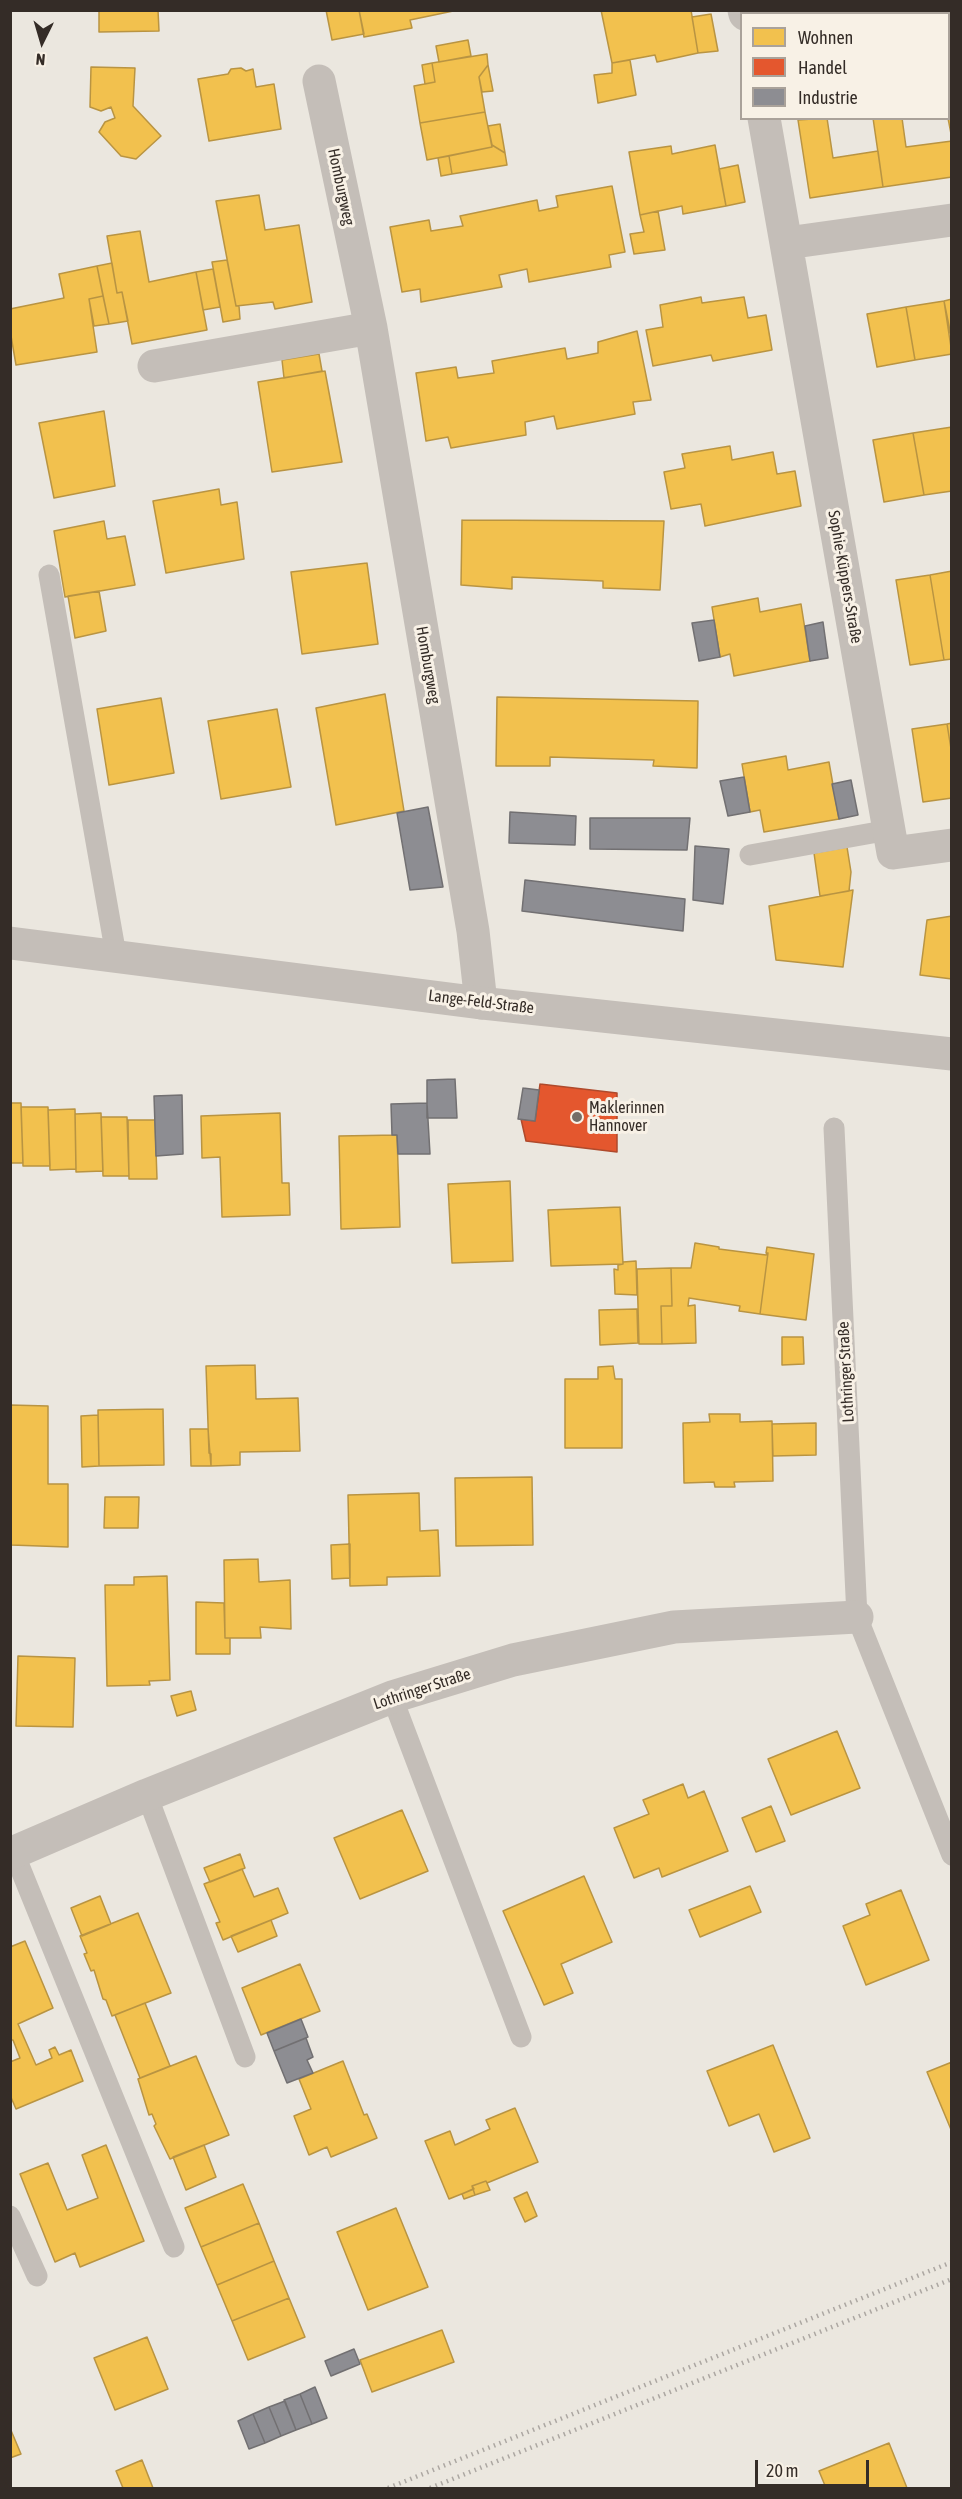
<!DOCTYPE html>
<html>
<head>
<meta charset="utf-8">
<style>
	body { margin:0 }
	#map { position:relative; width:962px; height:2499px; overflow:hidden; background:#ebe7df; font-family:"Asap Condensed",sans-serif }
	canvas { display:block }
	.frame { position:absolute; inset:0; border:12px solid #342c27; pointer-events:none }
	.legend { position:absolute; left:740px; top:12px; width:210px; height:108px; box-sizing:border-box; background:#f8f1e6; border:2px solid #aaa29a; margin:0; padding:8px 10px; list-style:none; font-size:18px; color:#342c27 }
	.legend li { display:flex; align-items:center; gap:12px; height:30px }
	.legend b { width:30px; border:2px solid #aaa29a }
	.north { position:absolute; left:12px; top:12px; width:60px; height:60px; -webkit-text-stroke:4px #f8f1e6; paint-order:stroke; rotate:185deg; font-size:16px; font-weight:700; line-height:24px; text-align:center; color:#342c27 }
	.north::after { content:''; display:block; margin:auto; width:21px; height:27px; background:#342c27; clip-path:polygon(50% 0,100% 100%,50% 72%,0 100%) }
	.scale { position:absolute; left:755px; top:2460px; width:114px; height:27px; box-sizing:border-box; border:3px solid #342c27; border-top:0; padding-left:8px; font-size:18px; line-height:21px; white-space:nowrap; color:#342c27; -webkit-text-stroke:4px #f8f1e6; paint-order:stroke }
</style>
</head>
<body>
<div id="map">
<canvas width="962" height="2499"></canvas>
<div class="frame"></div>
<ul class="legend">
<li><b style="height:16px;background:#f2c14e"></b>Wohnen</li>
<li><b style="height:16px;background:#e4572e"></b>Handel</li>
<li><b style="height:16px;background:#8d8d92"></b>Industrie</li>
</ul>
<div class="north">N</div>
<div class="scale">20 m</div>
</div>
<script>
const c = document.querySelector('canvas').getContext('2d');
c.lineJoin = 'round';
function fill(path, color) { c.fillStyle = color; c.fill(path, 'evenodd'); }
const poly = rows => new Path2D(rows.map(r => 'M' + r).join(''));
function stroke(path, color, width, dash) { c.strokeStyle = color; c.lineWidth = width; c.lineCap = dash ? 'butt' : 'round'; c.setLineDash(dash || []); c.stroke(path); }
function drawText(font, color, halo, rows, align = 'center') {
  c.font = font + ' "Asap Condensed",sans-serif'; c.lineWidth = 6; c.setLineDash([]); c.textBaseline = 'middle'; c.strokeStyle = halo; c.fillStyle = color; for (const [text, x, y, turn = 0] of rows) {
    c.save(); c.translate(x, y); c.rotate((+turn || 0) * Math.PI / 180); c.textAlign = isNaN(turn) ? turn : align; if (halo) c.strokeText(text, 0, 0); c.fillText(text, 0, 0); c.restore();
  }
}
const homes = poly([
	[99,10,158,10,159,31,99,32,99,10],
	[326,10,359,10,364,34,332,40,326,10],
	[359,10,458,10,410,20,412,28,364,37,359,10],
	[601,10,691,10,698,53,657,62,655,55,612,63,601,10],
	[781,10,857,10,857,14,782,14,781,10],
	[857,10,933,10,933,14,857,14,857,10],
	[933,10,952,10,952,16,948,16,948,14,933,14,933,10],
	[711,14,718,51,698,53,692,17,711,14],
	[948,16,952,16,952,97,948,97,948,16],
	[468,40,471,56,439,62,436,46,468,40],
	[487,54,488,65,479,77,485,112,420,123,414,86,435,82,432,63,487,54],
	[630,60,636,95,598,103,594,75,612,73,612,63,630,60],
	[432,63,435,82,425,84,422,65,432,63],
	[488,65,493,91,482,92,479,77,488,65],
	[91,67,135,68,133,106,161,136,136,159,121,156,99,132,105,122,115,118,111,107,101,111,90,107,91,67],
	[241,68,246,71,253,69,256,87,274,84,281,129,209,141,198,79,228,74,231,69,241,68],
	[948,97,952,97,952,139,948,118,948,97],
	[485,112,492,147,427,160,420,123,485,112],
	[827,118,833,158,878,151,883,187,810,198,798,120,827,118],
	[873,118,902,118,906,147,952,141,952,177,883,187,873,118],
	[500,124,505,153,492,145,488,126,500,124],
	[492,145,505,153,507,165,452,174,449,156,492,147,492,145],
	[715,145,726,206,683,214,682,206,640,215,629,152,671,146,672,154,715,145],
	[449,156,452,174,441,176,438,158,449,156],
	[738,165,745,202,726,206,719,169,738,165],
	[612,186,625,252,609,255,611,267,529,282,527,269,499,275,502,287,421,302,420,289,402,292,390,227,429,220,431,231,463,226,460,216,537,200,539,211,558,207,556,196,612,186],
	[259,195,265,230,299,225,312,302,275,309,273,302,236,306,216,201,259,195],
	[658,211,665,250,634,254,630,234,644,232,640,215,658,211],
	[140,231,149,282,196,272,207,330,132,344,122,292,117,293,107,236,140,231],
	[227,260,236,306,239,306,240,319,223,322,212,262,227,260],
	[112,263,117,293,122,292,128,321,109,324,97,266,112,263],
	[97,266,103,296,89,299,97,352,16,365,10,330,10,309,64,298,59,274,97,266],
	[213,269,220,307,203,310,196,272,213,269],
	[103,296,109,324,94,326,89,299,103,296],
	[701,297,702,303,744,297,748,318,766,315,772,350,713,361,711,355,653,366,646,330,663,327,660,305,701,297],
	[952,299,952,341,944,301,952,299],
	[944,301,952,354,915,360,906,307,944,301],
	[906,307,915,360,877,367,867,314,906,307],
	[637,331,651,400,633,402,635,414,557,429,554,416,525,422,526,435,451,448,448,437,426,441,416,373,456,367,458,378,494,373,492,361,565,348,567,359,598,353,598,342,637,331],
	[319,354,322,371,284,378,282,360,319,354],
	[325,371,342,462,272,472,258,382,325,371],
	[104,411,115,486,54,498,39,423,104,411],
	[952,427,952,491,924,495,913,433,952,427],
	[913,433,924,495,884,502,873,440,913,433],
	[730,446,732,460,773,452,777,474,795,471,801,506,705,526,701,504,671,509,664,472,685,468,682,454,730,446],
	[219,489,221,505,237,502,244,559,166,573,153,501,219,489],
	[462,520,664,521,660,590,603,588,603,581,512,577,512,589,461,585,462,520],
	[104,521,107,539,125,536,135,585,65,597,54,531,104,521],
	[367,563,378,644,302,654,291,572,367,563],
	[952,571,952,659,944,660,930,575,952,571],
	[930,575,944,660,910,665,896,580,930,575],
	[99,591,106,631,75,638,68,596,99,591],
	[758,598,760,612,801,604,810,661,734,676,730,654,720,657,712,607,758,598],
	[385,694,404,811,336,825,316,708,385,694],
	[497,697,698,701,697,768,653,766,654,760,550,757,550,766,496,766,497,697],
	[161,698,174,773,109,785,97,709,161,698],
	[277,709,291,787,221,799,208,721,277,709],
	[952,723,952,755,947,724,952,723],
	[947,724,952,755,952,798,923,802,912,729,947,724],
	[786,756,788,770,829,762,839,819,764,832,760,810,750,812,742,764,786,756],
	[847,847,851,872,849,891,820,896,814,853,847,847],
	[853,890,843,967,776,960,769,906,853,890],
	[952,916,952,979,920,975,927,920,952,916],
	[10,1103,21,1103,23,1163,10,1163,10,1103],
	[21,1107,48,1107,50,1166,23,1166,21,1107],
	[75,1109,76,1169,50,1170,48,1110,75,1109],
	[101,1113,103,1171,76,1172,75,1114,101,1113],
	[280,1113,282,1183,289,1183,290,1215,222,1217,220,1157,202,1158,201,1116,280,1113],
	[101,1117,127,1117,129,1176,103,1176,101,1117],
	[128,1120,155,1120,157,1179,129,1179,128,1120],
	[397,1135,400,1227,341,1229,339,1136,397,1135],
	[510,1181,513,1261,452,1263,448,1184,510,1181],
	[620,1207,623,1264,551,1266,548,1210,620,1207],
	[695,1243,719,1247,719,1249,766,1255,768,1253,760,1314,739,1311,740,1306,689,1298,688,1306,695,1305,696,1343,662,1344,661,1306,672,1306,671,1268,691,1268,695,1243],
	[767,1247,814,1254,806,1320,760,1314,768,1253,766,1253,767,1247],
	[636,1261,637,1295,615,1294,614,1269,618,1270,618,1265,623,1264,623,1262,636,1261],
	[671,1268,672,1306,661,1306,662,1344,639,1344,637,1269,671,1268],
	[637,1309,638,1343,600,1345,599,1310,637,1309],
	[782,1337,803,1337,804,1364,782,1365,782,1337],
	[255,1365,256,1399,298,1398,300,1451,240,1452,240,1465,211,1466,211,1454,209,1453,206,1366,255,1365],
	[613,1366,615,1379,622,1379,622,1448,565,1448,565,1379,598,1379,598,1367,613,1366],
	[10,1405,48,1406,48,1484,68,1484,68,1547,11,1545,10,1405],
	[163,1409,164,1465,99,1466,98,1410,163,1409],
	[709,1414,740,1414,740,1422,772,1421,773,1481,734,1482,735,1487,715,1487,714,1482,684,1483,683,1423,710,1422,709,1414],
	[98,1415,99,1466,82,1467,81,1416,98,1415],
	[816,1423,816,1455,773,1456,772,1424,816,1423],
	[190,1429,208,1429,211,1466,191,1466,190,1429],
	[532,1477,533,1545,456,1546,455,1478,532,1477],
	[419,1493,420,1531,438,1530,440,1576,387,1577,387,1585,350,1586,348,1495,419,1493],
	[105,1497,139,1497,138,1528,104,1528,105,1497],
	[350,1544,350,1578,332,1579,331,1545,350,1544],
	[258,1559,259,1582,290,1580,291,1629,260,1627,261,1638,225,1638,224,1560,258,1559],
	[167,1576,170,1680,149,1681,150,1685,107,1686,105,1585,134,1585,134,1577,167,1576],
	[196,1602,224,1603,225,1638,230,1638,230,1654,196,1654,196,1602],
	[18,1656,75,1658,73,1727,16,1726,18,1656],
	[191,1691,196,1710,177,1716,171,1696,191,1691],
	[837,1731,860,1788,791,1815,768,1759,837,1731],
	[683,1784,688,1798,704,1791,728,1851,662,1877,659,1868,634,1878,614,1828,649,1814,643,1800,683,1784],
	[771,1806,785,1841,756,1852,742,1818,771,1806],
	[402,1810,428,1871,360,1899,334,1838,402,1810],
	[240,1854,245,1868,210,1882,204,1868,240,1854],
	[242,1869,254,1897,278,1888,288,1913,223,1940,216,1923,220,1922,204,1884,242,1869],
	[584,1876,612,1942,561,1964,573,1993,544,2005,503,1911,584,1876],
	[750,1886,761,1912,700,1937,689,1910,750,1886],
	[901,1890,929,1960,866,1985,843,1926,870,1915,866,1904,901,1890],
	[100,1896,111,1924,82,1936,71,1908,100,1896],
	[138,1913,171,1993,112,2016,106,2000,103,1999,94,1970,91,1971,84,1954,87,1953,80,1936,138,1913],
	[271,1920,277,1936,238,1952,231,1936,271,1920],
	[25,1941,53,2008,18,2024,36,2065,52,2058,49,2050,55,2047,59,2055,71,2050,83,2081,16,2109,10,2095,10,2062,20,2058,13,2040,10,2040,10,1947,25,1941],
	[300,1964,320,2011,261,2035,242,1988,300,1964],
	[145,2003,170,2066,140,2078,115,2015,145,2003],
	[773,2045,810,2138,774,2152,759,2114,729,2126,707,2071,773,2045],
	[196,2056,229,2135,170,2159,154,2126,156,2124,152,2114,149,2115,138,2079,196,2056],
	[343,2061,364,2115,367,2114,377,2138,331,2157,327,2147,309,2155,294,2116,311,2109,299,2079,343,2061],
	[952,2062,952,2132,927,2072,952,2062],
	[515,2108,538,2162,487,2183,486,2181,472,2186,474,2189,449,2199,425,2141,450,2131,455,2145,490,2129,486,2120,515,2108],
	[106,2145,144,2241,80,2267,75,2253,55,2262,20,2174,48,2163,67,2210,98,2198,82,2155,106,2145],
	[204,2145,216,2177,186,2190,173,2157,204,2145],
	[486,2181,490,2190,475,2195,472,2186,486,2181],
	[243,2184,259,2223,201,2247,185,2208,243,2184],
	[473,2189,475,2195,464,2199,462,2194,473,2189],
	[527,2192,537,2216,525,2222,514,2198,527,2192],
	[396,2208,428,2287,368,2310,337,2232,396,2208],
	[259,2223,274,2261,217,2285,201,2247,259,2223],
	[274,2261,289,2298,232,2321,217,2285,274,2261],
	[289,2298,305,2337,248,2360,232,2321,289,2298],
	[442,2330,454,2362,372,2392,360,2360,442,2330],
	[147,2337,168,2389,115,2410,94,2358,147,2337],
	[10,2428,21,2454,10,2458,10,2428],
	[889,2443,907,2488,826,2488,819,2471,889,2443],
	[142,2460,153,2488,123,2488,116,2471,142,2460]
]);
const shops = poly([
	[540,1084,617,1093,617,1152,526,1141,521,1119,535,1121,540,1084]
]);
const industry = poly([
	[714,620,720,657,699,661,692,623,714,620],
	[823,622,828,658,810,661,805,626,823,622],
	[744,777,750,812,728,816,720,781,744,777],
	[851,780,858,815,839,819,832,784,851,780],
	[428,807,443,887,410,890,397,813,428,807],
	[510,812,576,816,575,845,509,843,510,812],
	[590,818,690,818,687,850,590,849,590,818],
	[695,846,729,849,723,904,693,900,695,846],
	[525,880,685,899,683,931,522,911,525,880],
	[455,1079,457,1118,427,1118,427,1080,455,1079],
	[523,1088,539,1090,535,1121,518,1119,523,1088],
	[182,1095,183,1154,156,1156,154,1096,182,1095],
	[427,1103,430,1154,398,1154,397,1135,392,1135,391,1104,427,1103],
	[301,2019,308,2037,274,2051,267,2033,301,2019],
	[306,2038,313,2057,307,2060,313,2073,287,2083,274,2051,306,2038],
	[354,2349,360,2364,331,2376,325,2361,354,2349],
	[315,2387,327,2418,312,2424,300,2394,315,2387],
	[300,2394,312,2424,296,2430,284,2400,300,2394],
	[285,2401,296,2430,281,2436,269,2407,285,2401],
	[269,2407,281,2436,265,2443,253,2414,269,2407],
	[253,2414,265,2443,249,2449,238,2421,253,2414]
]);
const service = poly([
	[49,575,116,955],
	[750,855,889,830],
	[834,1128,857,1617,952,1855],
	[392,1697,521,2037],
	[147,1795,245,2057],
	[14,1853,174,2247],
	[10,2216,37,2276]
]);
const minor = poly([
	[744,10,745,14],
	[319,81,371,328,473,931,481,1003],
	[764,118,893,853,952,845],
	[787,243,952,220],
	[154,366,371,328],
	[10,1854,147,1795,392,1697,513,1660,674,1627,857,1617]
]);
const tertiary = poly([
	[10,943,481,1003,952,1054]
]);
const rail = poly([
	[388,2488,952,2262],
	[430,2488,952,2279]
]);
const markers = [
	[577,1117,6,"#746d67"]
];
const streetNames = [
	["Homburgweg",341,187,78],
	["Sophie-Küppers-Straße",845,577,80],
	["Homburgweg",428,665,80],
	["Lange-Feld-Straße",481,1002,7],
	["Lothringer Straße",846,1372,-93],
	["Lothringer Straße",422,1689,-18]
];
const poiNames = [
	["Maklerinnen",589,1108],
	["Hannover",589,1126]
];
fill(homes, '#f2c14e');
stroke(homes, '#b99442', 1.5);
fill(shops, '#e4572e');
stroke(shops, '#af4a2c', 1.5);
fill(industry, '#8d8d92');
stroke(industry, '#727072', 1.5);
stroke(service, '#c4beb8', 21);
stroke(minor, '#c4beb8', 33);
stroke(tertiary, '#c4beb8', 33);
stroke(rail, '#aca7a2', 4.5, [1.5, 4.5]);
for (const [x, y, r, color] of markers) { const dot = new Path2D(); dot.arc(x, y, r, 0, 2 * Math.PI); c.fillStyle = color; c.fill(dot); stroke(dot, '#f8f1e6', 2); }
drawText('16px', '#342c27', '#f8f1e6', streetNames);
drawText('16px', '#342c27', '#f8f1e6', poiNames, 'left');
</script>
</body>
</html>
